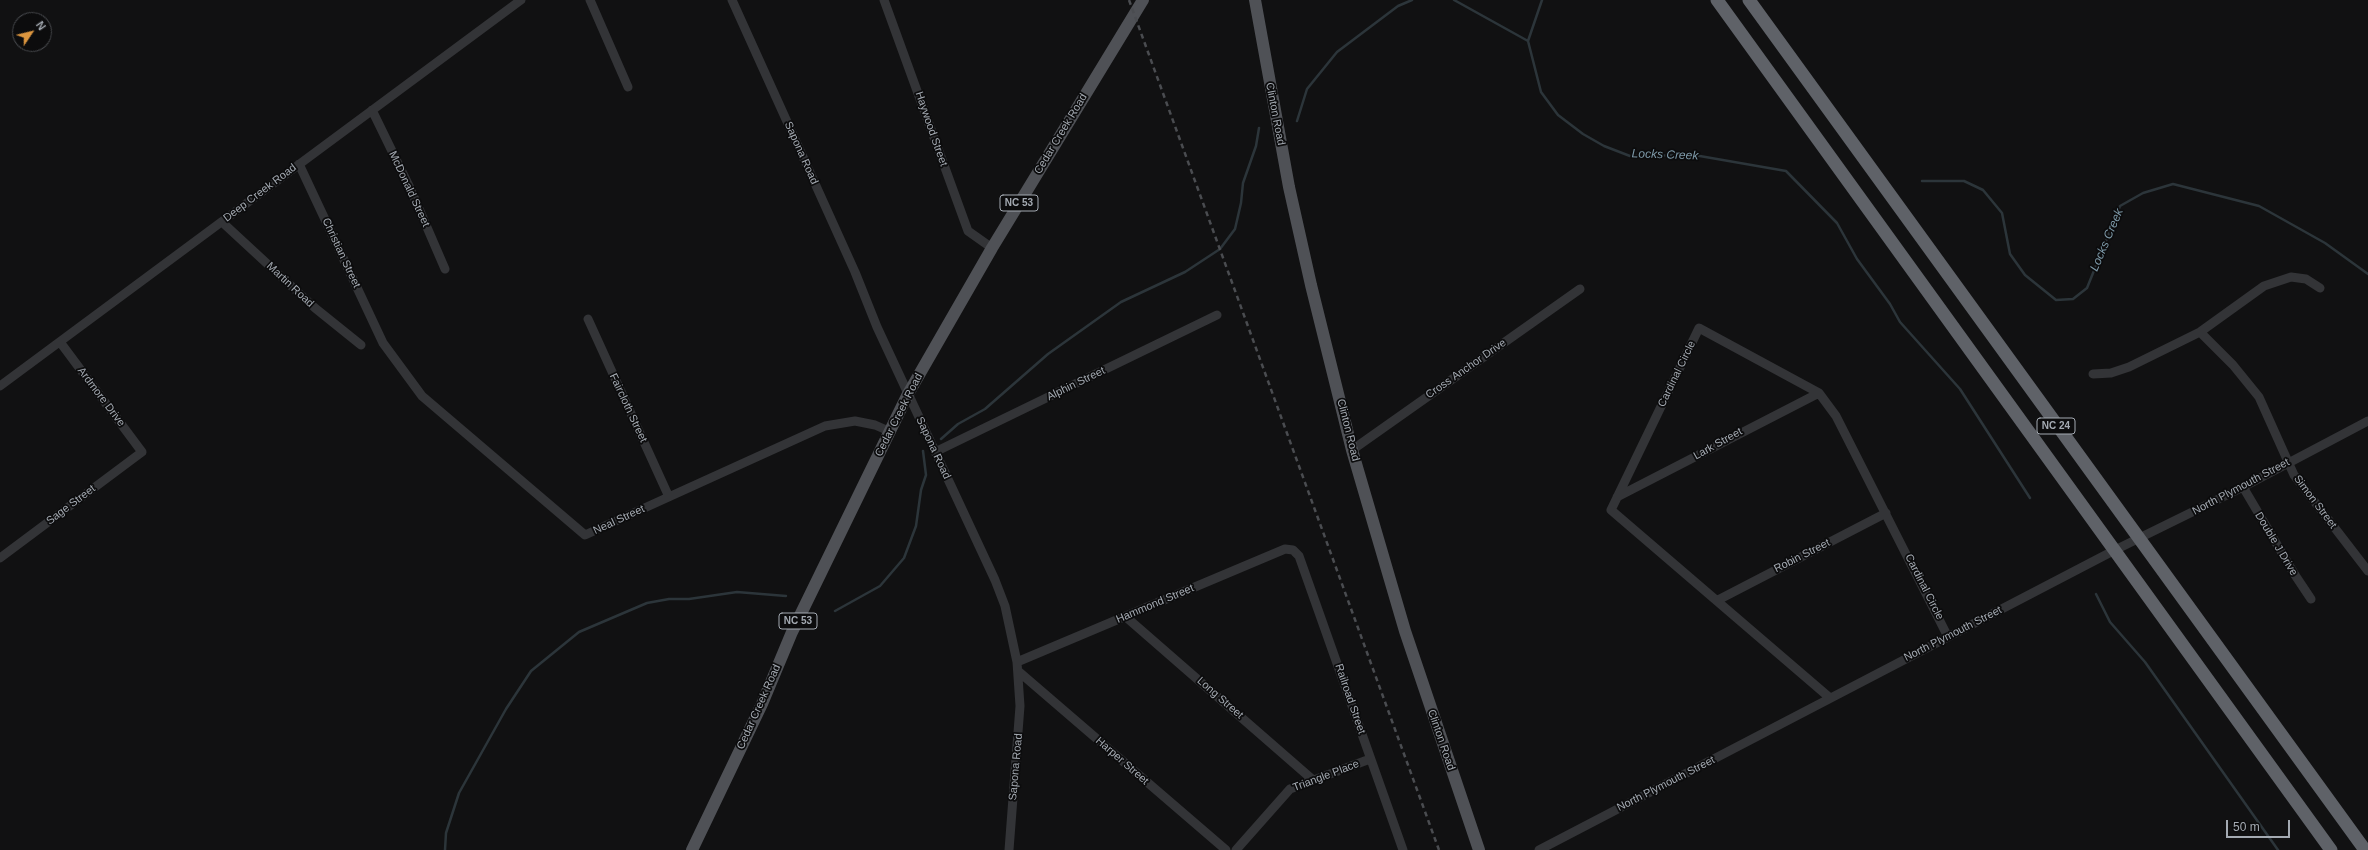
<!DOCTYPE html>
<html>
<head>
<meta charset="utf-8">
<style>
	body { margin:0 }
	#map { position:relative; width:2368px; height:850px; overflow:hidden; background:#111112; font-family:Arial,sans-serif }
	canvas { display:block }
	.north { position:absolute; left:12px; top:12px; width:40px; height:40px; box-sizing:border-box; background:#0c0c0d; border:1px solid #494b4f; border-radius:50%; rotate:55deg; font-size:11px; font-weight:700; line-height:16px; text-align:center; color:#a4aab2 }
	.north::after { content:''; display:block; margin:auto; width:14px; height:18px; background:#dc963f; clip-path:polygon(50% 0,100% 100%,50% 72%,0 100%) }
	.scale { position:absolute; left:2226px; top:820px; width:64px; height:18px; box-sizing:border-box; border:2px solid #a4aab2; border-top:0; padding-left:5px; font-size:12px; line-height:14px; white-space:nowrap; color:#a4aab2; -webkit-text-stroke:3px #0c0c0d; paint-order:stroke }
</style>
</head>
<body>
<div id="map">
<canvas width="2368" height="850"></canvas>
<div class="north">N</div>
<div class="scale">50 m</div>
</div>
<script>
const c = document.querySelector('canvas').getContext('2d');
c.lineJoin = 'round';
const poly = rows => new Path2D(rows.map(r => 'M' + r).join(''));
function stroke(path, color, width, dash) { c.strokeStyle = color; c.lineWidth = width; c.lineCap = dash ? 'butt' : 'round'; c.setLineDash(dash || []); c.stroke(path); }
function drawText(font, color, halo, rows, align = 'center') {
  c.font = font + ' Arial,sans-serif'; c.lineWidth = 3.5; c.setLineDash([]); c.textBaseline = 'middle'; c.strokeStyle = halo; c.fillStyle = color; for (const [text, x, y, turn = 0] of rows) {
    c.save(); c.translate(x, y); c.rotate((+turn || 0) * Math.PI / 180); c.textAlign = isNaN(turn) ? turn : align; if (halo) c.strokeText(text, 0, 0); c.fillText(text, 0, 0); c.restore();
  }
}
const stream = poly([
	[1454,0,1528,41],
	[1542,0,1528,41,1541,92,1558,115,1583,134,1604,146,1630,156,1694,155,1786,171,1837,223,1857,259,1890,304,1900,322,1960,389,2030,498],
	[1297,121,1307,89,1337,52,1398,6,1412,0],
	[1922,181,1964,181,1983,190,2002,213,2010,254,2025,275,2056,300,2073,299,2087,288,2120,206,2143,193,2173,184,2259,206,2325,243,2368,274],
	[941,439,958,424,985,409,1048,354,1121,302,1185,272,1220,249,1235,229,1241,203,1243,183,1256,146,1259,128],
	[2096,594,2110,622,2145,662,2278,850],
	[835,611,880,586,904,558,916,526,921,490,926,475,923,451],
	[445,850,446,833,459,793,506,709,531,671,579,632,647,603,669,599,689,599,737,592,786,596]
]);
const minor = poly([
	[590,0,628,87],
	[732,0,855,272,877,327,995,580,1005,606,1017,662,1020,706,1009,850],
	[884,0,968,231,992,248],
	[372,110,410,188,445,269],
	[299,164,383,343,422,396,585,535,825,426,855,421,875,425,891,432],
	[222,222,315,308,361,345],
	[588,319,669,497],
	[2200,332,2233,365,2259,397,2294,475,2368,571],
	[2093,374,2111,373,2129,367,2200,332,2264,286,2291,277,2306,279,2320,288],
	[0,386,521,0],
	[1352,450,1580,289],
	[935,452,1217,315],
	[2243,487,2295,575,2311,599],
	[1617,497,1819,393],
	[0,558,142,452,60,342],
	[1718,600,1886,513],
	[1126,617,1313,780],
	[1017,662,1285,549,1293,550,1299,556,1403,850],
	[1018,671,1226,850],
	[1830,698,1611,510,1699,328,1819,393,1836,416,1948,637],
	[1236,850,1290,789,1370,759],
	[1539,850,2115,550,2243,487,2368,421]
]);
const major = poly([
	[1255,0,1289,187,1311,285,1352,450,1405,631,1479,850],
	[692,850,762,704,792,632,908,394,992,248,1143,0]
]);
const highway = poly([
	[1717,0,2331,850],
	[1749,0,2365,850]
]);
const rail = poly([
	[1129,0,1439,850]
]);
const shields = [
	[1019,203,38],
	[2056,426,38],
	[798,621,38]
];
const shieldNames = [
	["NC 53",1019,203],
	["NC 24",2056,426],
	["NC 53",798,621]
];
const streetNames = [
	["Clinton Road",1275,114,79],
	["Haywood Street",931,129,71],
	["Cedar Creek Road",1061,134,-59],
	["Sapona Road",801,153,66],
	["McDonald Street",409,189,65],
	["Deep Creek Road",260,193,-37],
	["Christian Street",341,253,65],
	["Martin Road",290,285,43],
	["Cross Anchor Drive",1466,369,-35],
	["Cardinal Circle",1677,374,-64],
	["Alphin Street",1076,384,-26],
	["Ardmore Drive",101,397,53],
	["Faircloth Street",628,408,65],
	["Cedar Creek Road",899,415,-63],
	["Clinton Road",1348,430,76],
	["Lark Street",1718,444,-29],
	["Sapona Road",933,448,65],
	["North Plymouth Street",2241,487,-28],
	["Simon Street",2315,502,53],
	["Sage Street",71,505,-37],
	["Neal Street",619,520,-25],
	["Double J Drive",2276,544,59],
	["Robin Street",1802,556,-27],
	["Cardinal Circle",1924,587,63],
	["Hammond Street",1155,604,-23],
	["North Plymouth Street",1953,634,-27],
	["Long Street",1220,698,41],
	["Railroad Street",1350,699,71],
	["Cedar Creek Road",759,707,-66],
	["Clinton Road",1441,740,71],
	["Harper Street",1122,761,41],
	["Sapona Road",1016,767,-85],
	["Triangle Place",1326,776,-21],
	["North Plymouth Street",1666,784,-27]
];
const waterNames = [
	["Locks Creek",1665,155,2],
	["Locks Creek",2107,240,-67]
];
stroke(stream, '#2c353a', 2.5);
stroke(minor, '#333437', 9);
stroke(major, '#4f5156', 12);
stroke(highway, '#5f6268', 13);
stroke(rail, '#4a4c50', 2.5, [5, 4]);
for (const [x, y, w] of shields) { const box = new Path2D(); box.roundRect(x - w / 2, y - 8, w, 16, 3); c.fillStyle = '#0c0c0d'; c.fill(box); stroke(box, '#a4aab2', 1); }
drawText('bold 10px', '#a4aab2', null, shieldNames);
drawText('11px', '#a4aab2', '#0c0c0d', streetNames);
drawText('italic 12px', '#7e9aa9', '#0c0c0d', waterNames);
</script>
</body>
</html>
